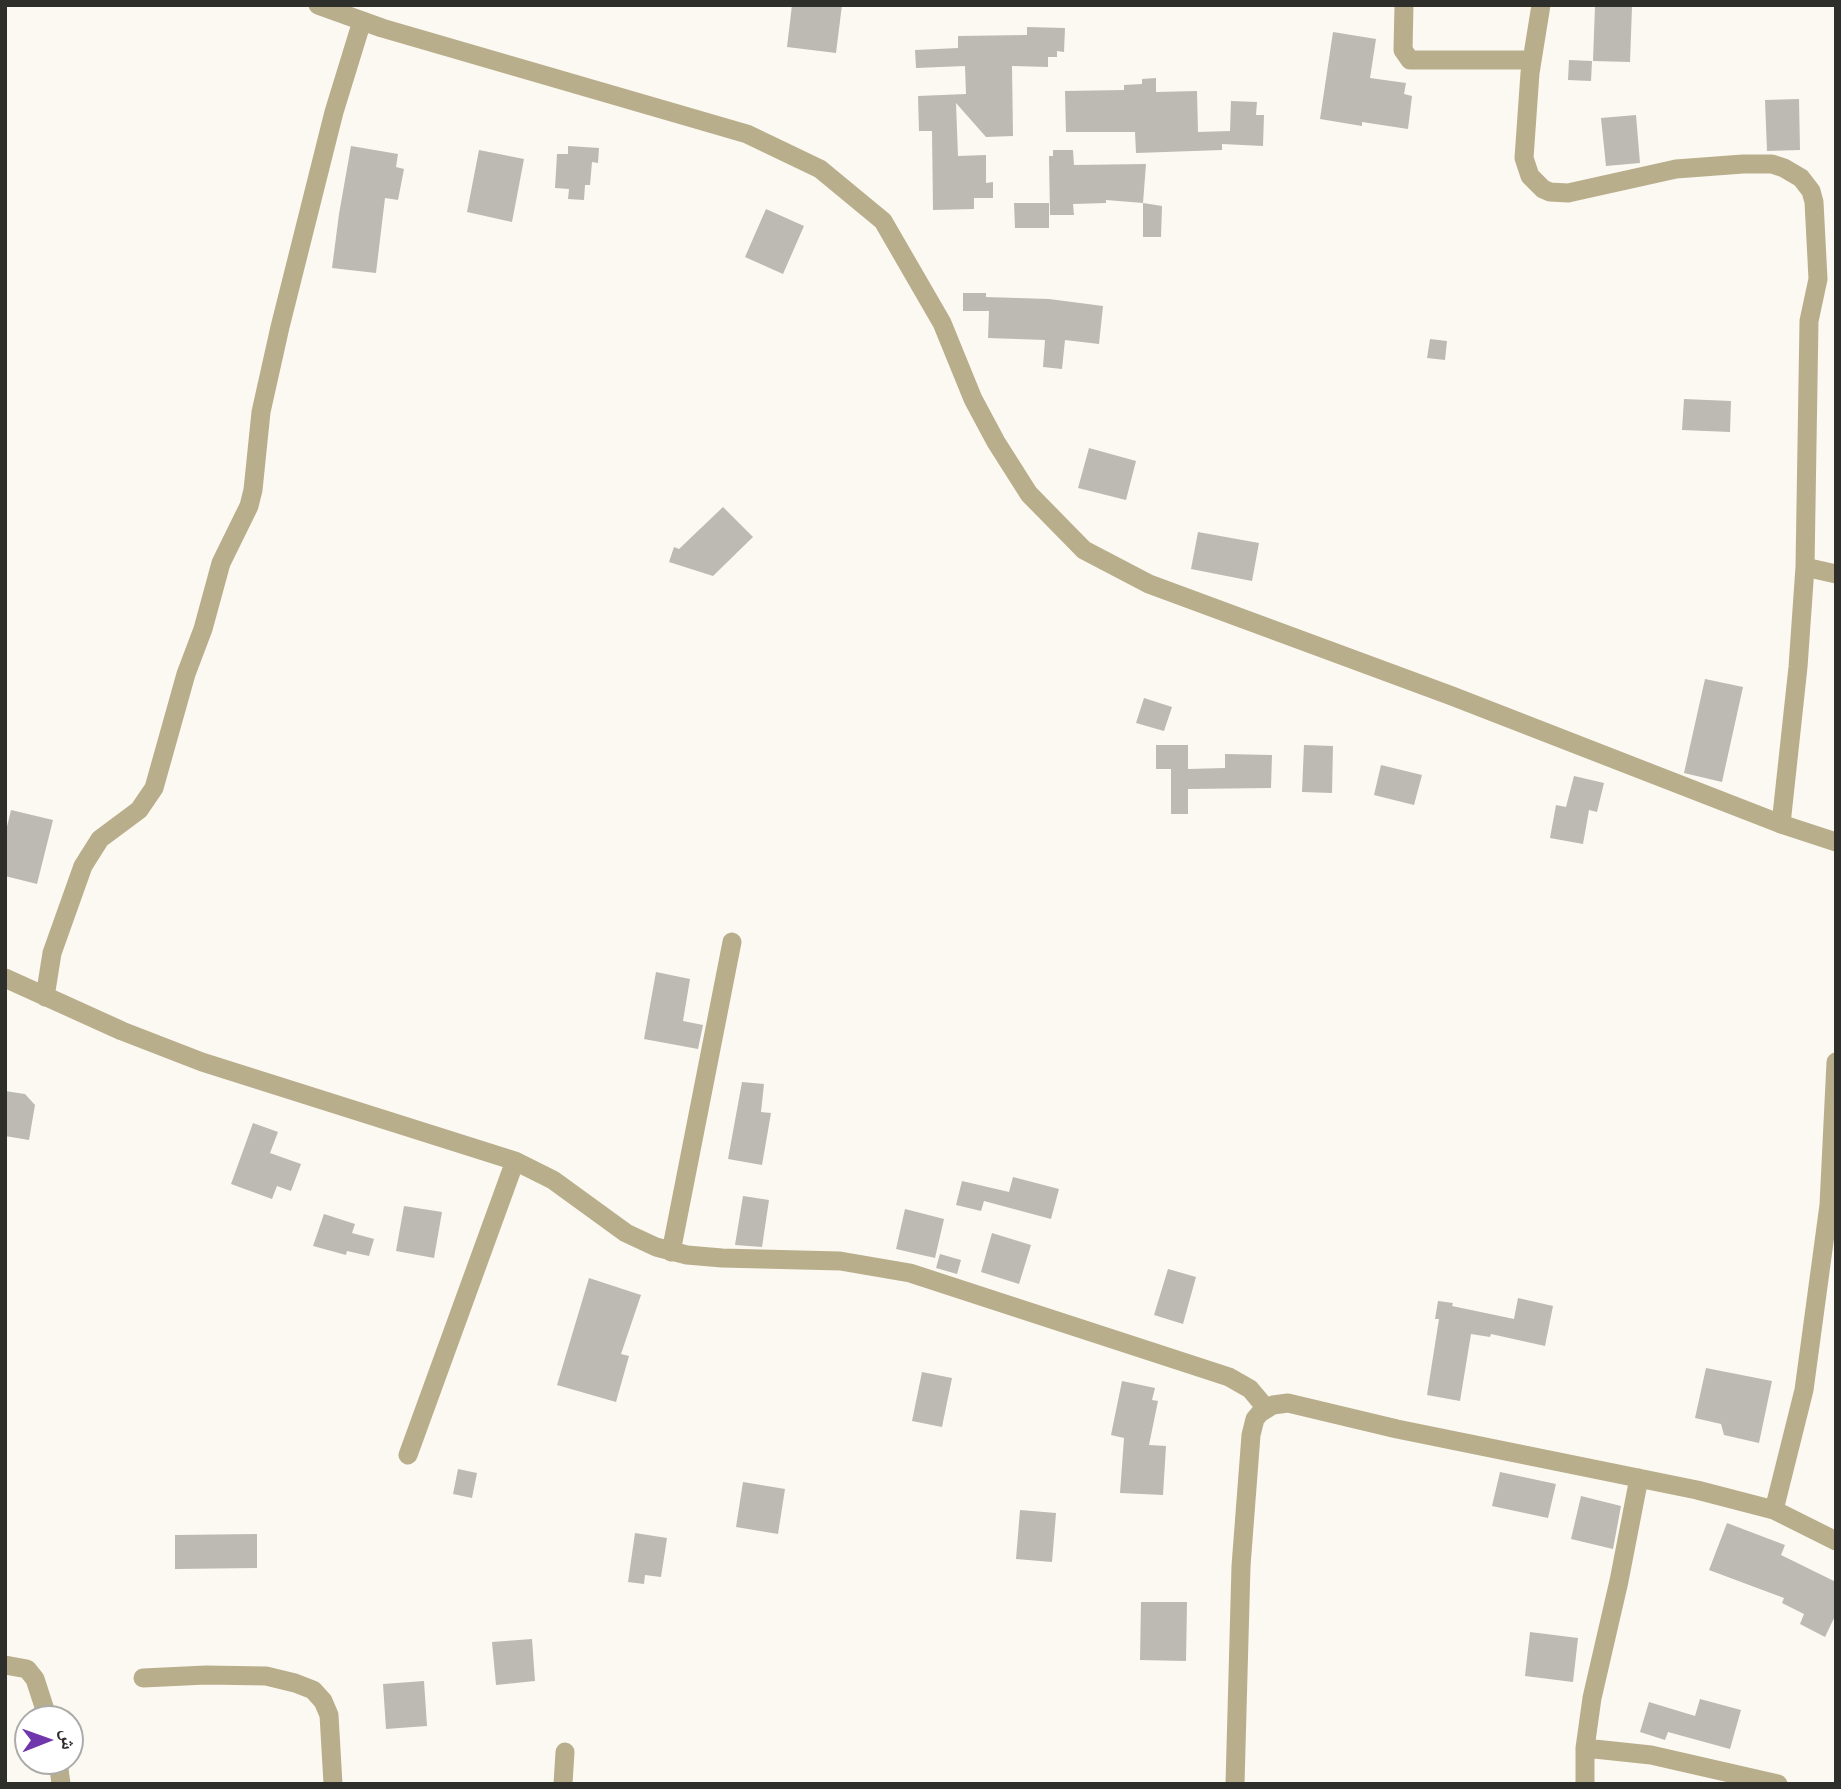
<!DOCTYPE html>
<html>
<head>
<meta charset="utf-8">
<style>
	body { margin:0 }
	#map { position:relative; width:1841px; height:1789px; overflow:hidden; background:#fcf9f2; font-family:Figtree,"Noto Naskh Arabic",sans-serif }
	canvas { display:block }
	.frame { position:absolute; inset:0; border:7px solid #2e2e2b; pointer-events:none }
	.north { position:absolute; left:14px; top:1705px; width:70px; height:70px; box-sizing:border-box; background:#fff; border:2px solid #ababaa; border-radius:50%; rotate:89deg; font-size:19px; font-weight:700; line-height:28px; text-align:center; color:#2e2e2b }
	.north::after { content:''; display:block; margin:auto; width:24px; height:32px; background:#7036ac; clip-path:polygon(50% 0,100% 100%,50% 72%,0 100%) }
</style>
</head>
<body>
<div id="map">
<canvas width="1841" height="1789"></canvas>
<div class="frame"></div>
<div class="north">ش</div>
</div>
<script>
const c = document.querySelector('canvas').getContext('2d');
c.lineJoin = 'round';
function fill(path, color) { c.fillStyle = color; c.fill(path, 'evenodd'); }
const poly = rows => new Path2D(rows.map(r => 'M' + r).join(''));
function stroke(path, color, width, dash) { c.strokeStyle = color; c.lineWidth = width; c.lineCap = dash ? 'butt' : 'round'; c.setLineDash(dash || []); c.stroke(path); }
const building = poly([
	[792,5,842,5,836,53,787,47],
	[1595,6,1632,7,1630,62,1593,61],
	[1027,27,1065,28,1064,52,1057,51,1057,57,1048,57,1048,67,1012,66,1013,136,986,137,956,103,958,156,986,155,986,183,993,182,993,198,974,198,974,209,933,210,932,131,919,131,918,96,966,94,965,66,916,68,915,50,958,48,958,36,1027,35],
	[1333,32,1376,39,1370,78,1406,83,1404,94,1412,96,1408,129,1362,122,1362,126,1320,119],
	[1569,60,1592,61,1591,81,1568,80],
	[1156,78,1156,92,1197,91,1198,132,1230,131,1231,101,1257,102,1256,115,1264,115,1263,146,1222,144,1222,150,1136,153,1135,132,1066,132,1065,91,1124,90,1124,85,1142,84,1142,79],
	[1799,99,1800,150,1767,151,1765,100],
	[1636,115,1640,163,1606,166,1601,118],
	[351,146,398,154,396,167,404,169,398,200,385,198,376,273,332,268,339,214],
	[568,146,599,148,598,163,592,162,590,185,585,185,584,200,568,199,569,189,555,188,557,154,568,154],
	[479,150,524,159,512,222,467,212],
	[1053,150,1073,150,1074,165,1146,164,1143,203,1106,200,1106,203,1073,204,1074,215,1050,215,1049,156,1053,156],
	[1014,203,1049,203,1049,228,1015,228],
	[1143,203,1162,206,1161,237,1143,237],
	[766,209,804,226,783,274,745,257],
	[963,293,986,293,986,297,1049,299,1103,306,1099,344,1065,340,1062,369,1043,367,1045,340,988,338,989,311,963,311],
	[1430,339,1447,341,1445,360,1427,358],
	[1684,399,1731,401,1730,432,1682,430],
	[1089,448,1136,461,1126,500,1078,488],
	[723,507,753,537,713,576,669,562,674,547,679,549],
	[1198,532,1259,543,1252,581,1191,569],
	[1705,679,1743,687,1722,782,1684,773],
	[1144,698,1172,707,1164,731,1136,723],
	[1156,745,1188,745,1188,769,1225,768,1225,754,1272,755,1271,788,1188,789,1188,814,1171,814,1171,769,1156,769],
	[1304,745,1333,746,1332,793,1302,792],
	[1381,765,1422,775,1414,805,1374,795],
	[1574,776,1604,783,1597,812,1589,810,1583,844,1550,838,1556,805,1566,807],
	[11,810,53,820,37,884,5,876,5,835],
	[656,972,690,979,683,1021,703,1025,698,1049,644,1039],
	[742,1082,764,1084,761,1112,771,1113,762,1165,728,1159],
	[5,1091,25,1094,35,1105,29,1140,5,1136],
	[253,1123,278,1132,270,1153,301,1164,291,1191,277,1186,272,1199,231,1184],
	[1013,1177,1059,1189,1051,1219,984,1201,981,1211,956,1205,962,1181,1009,1192],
	[743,1196,769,1200,762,1247,735,1245],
	[404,1206,442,1212,434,1258,396,1251],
	[905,1209,944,1219,935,1258,896,1249],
	[324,1214,355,1224,352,1233,374,1239,369,1256,347,1251,346,1255,313,1246],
	[992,1233,1031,1245,1019,1284,981,1272],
	[940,1254,961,1260,957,1274,936,1268],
	[1168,1269,1196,1277,1183,1324,1154,1315],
	[589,1278,641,1295,621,1354,629,1356,616,1402,557,1385],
	[1518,1298,1553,1306,1545,1346,1491,1334,1490,1337,1471,1334,1460,1401,1427,1395,1439,1319,1435,1319,1438,1301,1453,1303,1452,1306,1514,1319],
	[1706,1368,1772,1381,1759,1443,1724,1435,1721,1424,1695,1418],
	[922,1372,952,1378,942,1427,912,1421],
	[1122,1381,1155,1388,1152,1400,1158,1401,1149,1445,1166,1446,1163,1495,1120,1493,1124,1438,1111,1435],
	[458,1469,477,1473,472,1498,453,1494],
	[1500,1472,1556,1484,1548,1518,1492,1506],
	[743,1482,785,1489,778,1534,736,1527],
	[1581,1496,1621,1506,1613,1549,1571,1539],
	[1020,1510,1056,1513,1052,1562,1016,1559],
	[1727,1523,1785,1545,1781,1555,1836,1582,1836,1614,1825,1637,1800,1624,1804,1614,1782,1603,1784,1598,1709,1570],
	[635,1533,667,1538,661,1577,645,1575,644,1584,628,1582],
	[257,1534,257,1568,175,1569,175,1535],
	[1141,1602,1187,1602,1186,1661,1140,1660],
	[1530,1632,1578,1638,1573,1682,1525,1676],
	[532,1639,535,1681,496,1685,492,1642],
	[424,1681,427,1726,386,1729,383,1684],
	[1700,1699,1741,1710,1730,1749,1668,1732,1665,1740,1640,1732,1649,1702,1695,1716]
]);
const minor = poly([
	[1404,5,1403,50,1410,60,1532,60],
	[1541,5,1530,73,1524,158,1530,176,1543,189,1550,192,1568,193,1676,169,1743,164,1772,164,1784,168,1801,178,1811,191,1814,202,1818,279,1809,321,1805,567,1798,667,1781,824],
	[1805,567,1836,574],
	[5,978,122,1031,202,1062,515,1161,553,1180,626,1233,656,1247,687,1255,722,1258,840,1261,910,1273,1229,1377,1250,1389,1266,1408],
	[45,997,52,953,83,866,100,839,139,810,154,788,186,674,203,629,221,563,249,506,253,490,261,412,280,327,334,112,362,21],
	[671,1252,732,942],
	[408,1455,515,1161],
	[1774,1510,1804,1390,1829,1205,1836,1062],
	[5,1665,27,1669,35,1679,48,1719],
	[143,1678,206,1675,266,1676,295,1683,313,1690,323,1701,329,1715,333,1784],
	[1585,1748,1651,1755,1778,1784],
	[58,1761,61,1784],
	[563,1784,565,1752],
	[1235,1784,1241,1566,1251,1435,1255,1419,1260,1413,1273,1405,1288,1403,1397,1429,1697,1490,1774,1510,1836,1541],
	[1585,1784,1585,1748,1592,1698,1619,1581,1639,1478]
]);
const tertiary = poly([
	[318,5,382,28,747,134,820,169,883,221,942,323,973,399,996,442,1029,494,1084,550,1149,584,1452,696,1781,824,1836,842]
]);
fill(building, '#bcbab3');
stroke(minor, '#b9ae8c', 19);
stroke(tertiary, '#b9ae8c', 19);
</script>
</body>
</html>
